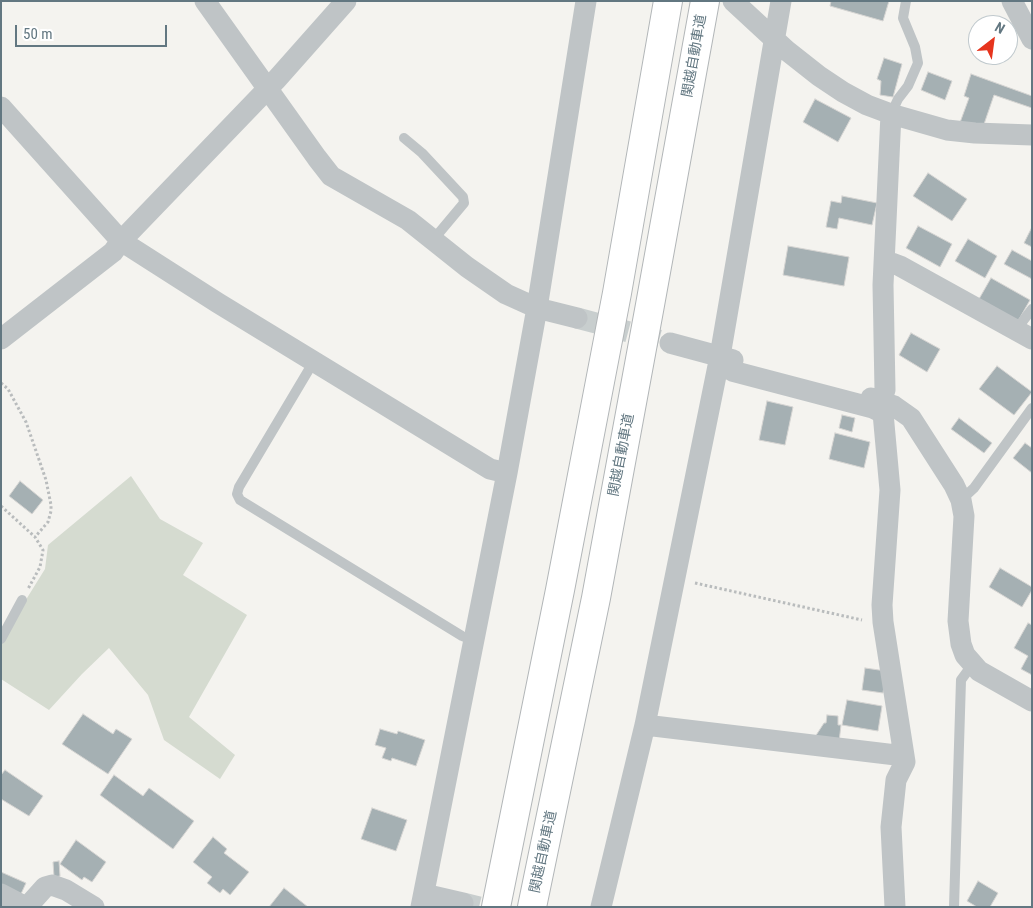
<!DOCTYPE html>
<html>
<head>
<meta charset="utf-8">
<style>
	body { margin:0 }
	#map { position:relative; width:1033px; height:908px; overflow:hidden; background:#f4f3ef; font-family:"Roboto Condensed",sans-serif }
	canvas { display:block }
	.frame { position:absolute; inset:0; border:2px solid #627781; pointer-events:none }
	.north { position:absolute; left:968px; top:15px; width:50px; height:50px; box-sizing:border-box; background:#fff; border:1px solid #c0c9cd; border-radius:50%; rotate:30deg; font-size:14px; font-weight:700; line-height:20px; text-align:center; color:#627781 }
	.north::after { content:''; display:block; margin:auto; width:18px; height:22px; background:#e6341d; clip-path:polygon(50% 0,100% 100%,50% 72%,0 100%) }
	.scale { position:absolute; left:15px; top:25px; width:152px; height:22px; box-sizing:border-box; border:2px solid #627781; border-top:0; padding-left:6px; font-size:15px; line-height:18px; white-space:nowrap; color:#627781; -webkit-text-stroke:4px #fff; paint-order:stroke }
</style>
</head>
<body>
<div id="map">
<canvas width="1033" height="908"></canvas>
<div class="frame"></div>
<div class="north">N</div>
<div class="scale">50 m</div>
</div>
<script>
const c = document.querySelector('canvas').getContext('2d');
c.lineJoin = 'round';
function fill(path, color) { c.fillStyle = color; c.fill(path, 'evenodd'); }
const poly = rows => new Path2D(rows.map(r => 'M' + r).join(''));
function stroke(path, color, width, dash) { c.strokeStyle = color; c.lineWidth = width; c.lineCap = dash ? 'butt' : 'round'; c.setLineDash(dash || []); c.stroke(path); }
function drawText(font, color, halo, rows, align = 'center') {
  c.font = font + ' "Roboto Condensed","Noto Sans JP",sans-serif'; c.lineWidth = 5; c.setLineDash([]); c.textBaseline = 'middle'; c.strokeStyle = halo; c.fillStyle = color; for (const [text, x, y, turn = 0] of rows) {
    c.save(); c.translate(x, y); c.rotate((+turn || 0) * Math.PI / 180); c.textAlign = isNaN(turn) ? turn : align; if (halo) c.strokeText(text, 0, 0); c.fillText(text, 0, 0); c.restore();
  }
}
const green = poly([
	[131,476,160,519,203,543,183,575,247,615,189,717,235,755,220,779,164,740,148,695,109,648,82,674,49,710,1,679,1,640,45,569,48,545]
]);
const building = poly([
	[831,1,889,1,883,21,830,6,831,1],
	[884,58,902,64,893,97,880,95,881,81,877,79,884,58],
	[928,72,952,81,945,100,921,90,928,72],
	[971,74,1032,96,1032,108,994,95,982,130,958,128,969,98,964,96,971,74],
	[815,99,851,118,838,142,803,122,815,99],
	[928,173,967,199,952,221,913,196,928,173],
	[842,196,877,203,872,225,839,218,837,229,826,227,831,201,841,203,842,196],
	[918,226,952,244,940,267,906,248,918,226],
	[1032,227,1032,247,1024,243,1032,227],
	[968,239,997,256,985,278,955,261,968,239],
	[788,246,849,257,844,286,783,275,788,246],
	[1012,250,1032,261,1032,279,1004,264,1012,250],
	[991,278,1030,300,1018,321,979,299,991,278],
	[911,333,940,349,927,372,899,355,911,333],
	[997,366,1032,392,1014,415,979,389,997,366],
	[767,401,793,407,785,445,759,440,767,401],
	[842,415,855,418,852,432,839,428,842,415],
	[959,418,992,443,984,453,951,429,959,418],
	[835,433,870,442,864,468,829,459,835,433],
	[1025,443,1032,448,1032,473,1013,458,1025,443],
	[20,481,43,500,32,514,9,496,20,481],
	[1000,568,1032,587,1032,590,1022,607,989,587,1000,568],
	[1028,623,1032,625,1032,675,1021,669,1028,656,1014,648,1028,623],
	[865,668,886,671,883,693,862,690,865,668],
	[847,700,882,706,878,731,842,725,847,700],
	[83,714,113,734,116,729,132,739,108,774,62,744,83,714],
	[827,715,838,716,838,725,841,725,839,742,813,740,824,723,826,723,827,715],
	[380,729,397,734,398,731,425,740,416,766,392,758,391,761,382,758,386,748,375,745,380,729],
	[5,770,43,796,29,816,1,799,1,775,5,770],
	[114,775,143,796,149,788,194,821,173,849,100,795,114,775],
	[372,808,407,820,396,851,361,839,372,808],
	[213,837,227,849,224,853,249,872,230,895,223,889,220,893,207,883,212,877,193,862,213,837],
	[76,840,106,862,92,882,84,877,82,880,60,864,76,840],
	[59,861,60,876,54,877,53,862,59,861],
	[1,872,26,883,20,896,1,888,1,872],
	[978,881,998,893,990,907,977,907,967,901,978,881],
	[284,888,308,907,269,907,284,888]
]);
const streetTunnel = poly([
	[577,318,670,343],
	[463,903,479,907]
]);
const path = poly([
	[1,383,8,389,26,422,46,480,51,505,51,511,48,522,35,537],
	[1,506,35,537,43,550,40,567,28,589],
	[695,583,862,620]
]);
const lane = poly([
	[891,114,898,99,908,86,918,63,915,47,903,18,906,1],
	[404,138,422,153,463,197,464,203,433,240],
	[1016,330,1032,309],
	[314,361,239,487,237,494,240,500,462,636,474,641],
	[961,500,974,488,1032,408],
	[1,639,22,600],
	[954,907,961,680,972,665]
]);
const street = poly([
	[205,1,317,158,331,176,408,220,467,267,506,294,537,308,577,318],
	[733,1,786,50,819,76,843,92,867,105,891,114,947,130,975,133,1032,135],
	[1012,1,1032,39],
	[1,107,121,241,218,303,490,469,507,473],
	[885,264,892,263,900,266,1032,339],
	[1,339,113,252,121,241,276,80,346,1],
	[670,343,733,360],
	[732,371,873,408,883,413,890,490,882,605,883,622,905,762,896,780,891,827,895,907],
	[871,398,894,406,911,418,954,485,961,500,964,516,958,621,961,644,965,655,979,671,1032,701],
	[881,401,885,390,883,285,891,114],
	[645,725,896,755],
	[1,894,26,907],
	[424,894,463,903],
	[27,907,45,887,52,885,66,890,94,907],
	[421,907,507,473,537,308,586,1],
	[601,907,645,725,720,356,781,1]
]);
const highway = poly([
	[496,907,560,590,617,293,668,1],
	[532,907,596,598,650,305,705,1]
]);
const streetNames = [
	["関越自動車道",695,56,-80],
	["関越自動車道",622,455,-79],
	["関越自動車道",544,852,-78]
];
fill(green, '#d5dbd0');
fill(building, '#a5b0b3');
stroke(building, '#d5d4d2', 1);
stroke(streetTunnel, '#c8cece', 21, [21, 11]);
stroke(highway, '#b2b6b8', 30);
stroke(path, '#b9bcbd', 3, [2.5, 2.5]);
stroke(lane, '#bfc4c6', 10);
stroke(street, '#bfc4c6', 21);
stroke(highway, '#fff', 28);
drawText('14px', '#627781', '#fff', streetNames);
</script>
</body>
</html>
